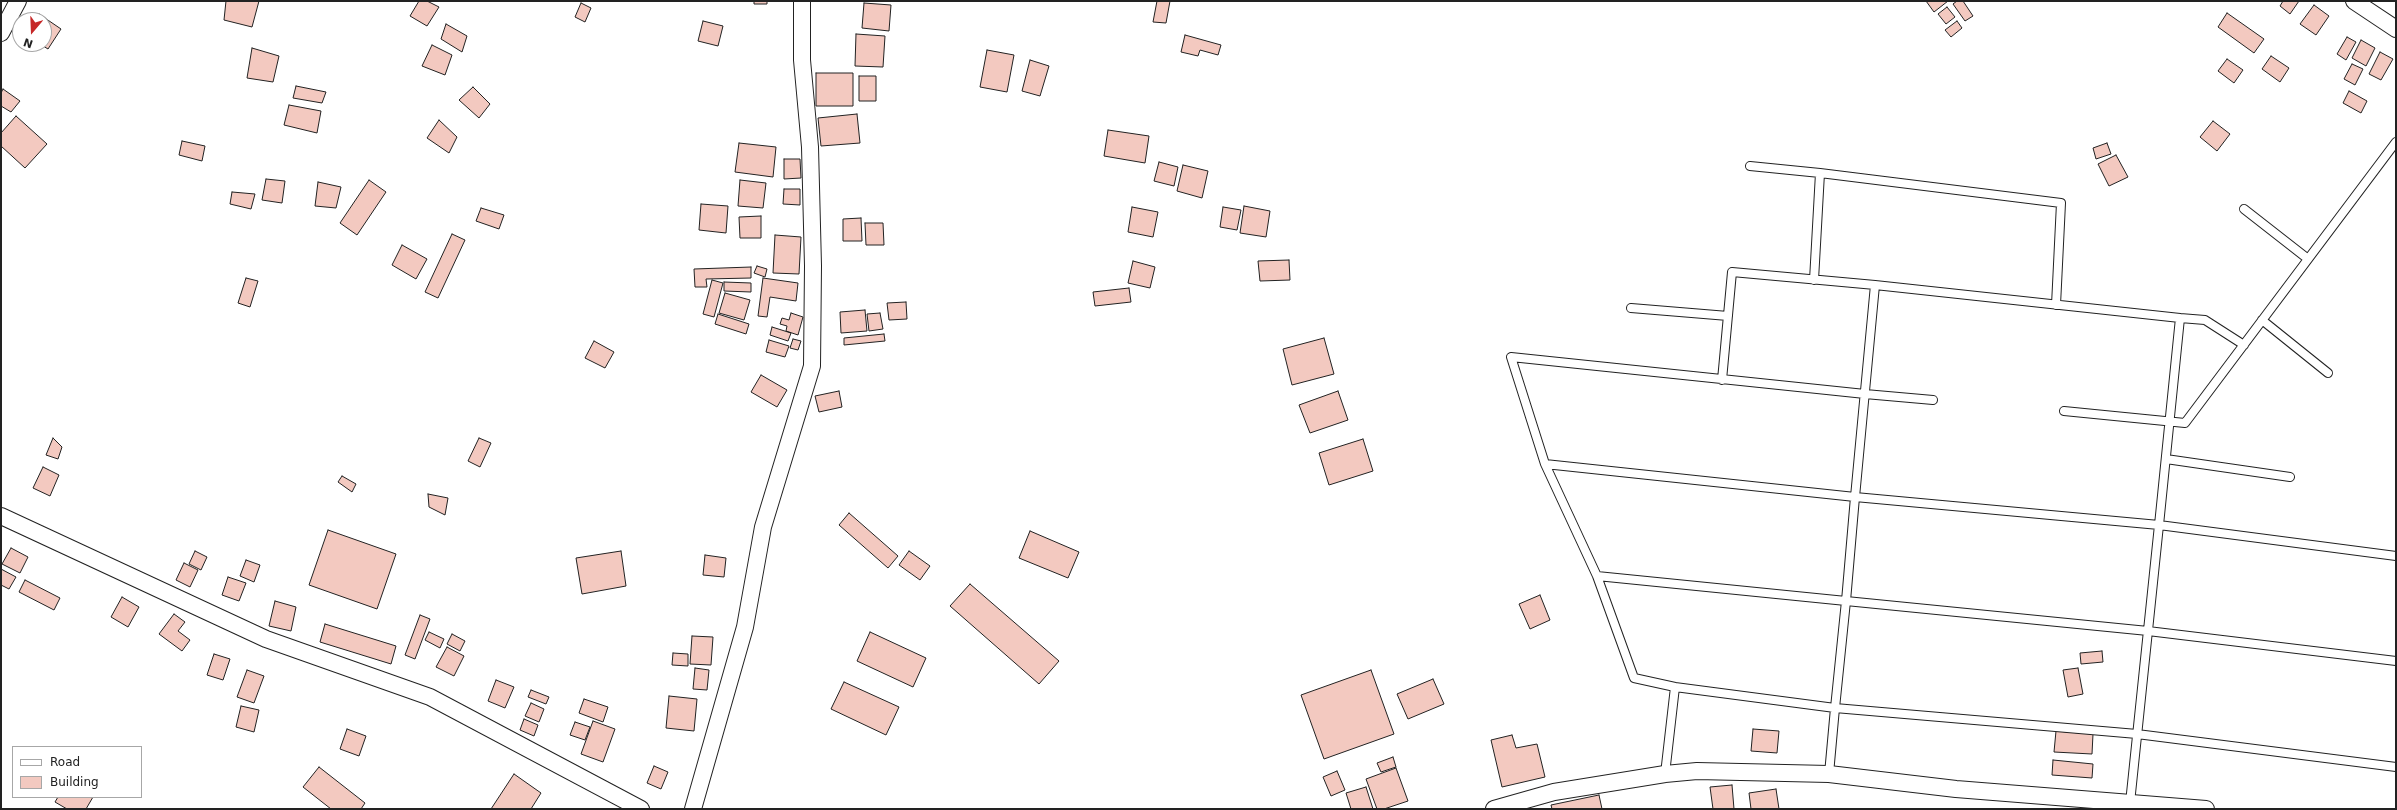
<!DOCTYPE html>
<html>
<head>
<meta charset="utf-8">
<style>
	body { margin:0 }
	#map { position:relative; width:2397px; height:810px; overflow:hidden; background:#fff; font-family:"DejaVu Sans",sans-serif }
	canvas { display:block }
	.frame { position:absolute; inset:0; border:2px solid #222; pointer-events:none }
	.legend { position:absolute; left:12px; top:746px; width:130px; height:52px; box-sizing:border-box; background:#fff; border:1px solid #a7a7a7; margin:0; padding:5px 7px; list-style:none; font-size:12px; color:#222 }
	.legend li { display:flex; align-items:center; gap:8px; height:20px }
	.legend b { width:20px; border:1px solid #a7a7a7 }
	.north { position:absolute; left:12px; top:12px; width:40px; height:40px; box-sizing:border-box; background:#fff; border:1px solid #a7a7a7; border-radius:50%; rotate:199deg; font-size:11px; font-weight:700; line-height:16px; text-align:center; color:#222 }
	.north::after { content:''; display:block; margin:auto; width:14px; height:18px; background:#c62828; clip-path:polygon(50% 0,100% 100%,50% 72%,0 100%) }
</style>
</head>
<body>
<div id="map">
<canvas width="2397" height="810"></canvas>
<div class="frame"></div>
<ul class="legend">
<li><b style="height:5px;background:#fff"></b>Road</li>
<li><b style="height:11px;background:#f3c9c0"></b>Building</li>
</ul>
<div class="north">N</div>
</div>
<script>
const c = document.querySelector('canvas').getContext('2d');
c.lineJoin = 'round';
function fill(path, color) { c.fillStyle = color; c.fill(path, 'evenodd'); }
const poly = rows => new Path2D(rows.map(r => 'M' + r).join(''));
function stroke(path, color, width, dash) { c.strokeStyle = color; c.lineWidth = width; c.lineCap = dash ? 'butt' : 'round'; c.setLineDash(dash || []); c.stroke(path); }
const building = poly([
	[226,1,259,1,252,27,224,20,226,1],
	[419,1,427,1,439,7,427,26,410,16,419,1],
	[754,1,767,1,767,4,754,4,754,1],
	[1157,1,1170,1,1166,23,1153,22,1157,1],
	[1926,1,1948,1,1934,12,1926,1],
	[1957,1,1963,1,1973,16,1965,21,1953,4,1957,1],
	[2283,1,2299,1,2290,14,2280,6,2283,1],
	[581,3,591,8,585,22,575,17,581,3],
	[864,3,891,5,889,31,862,28,864,3],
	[2314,5,2329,16,2316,35,2300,24,2314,5],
	[1947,7,1955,17,1946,24,1938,14,1947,7],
	[2227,13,2264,39,2254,53,2218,27,2227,13],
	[39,14,61,29,48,49,40,44,44,44,44,20,35,20,39,14],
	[703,21,723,26,718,46,698,41,703,21],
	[1957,21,1962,28,1951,37,1945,30,1957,21],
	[446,24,467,36,462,52,441,39,446,24],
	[856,34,885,36,883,67,855,66,856,34],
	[1185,35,1221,45,1218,55,1200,50,1198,56,1181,52,1185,35],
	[2347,37,2356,42,2346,60,2337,54,2347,37],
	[2361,40,2375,48,2366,66,2352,58,2361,40],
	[432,45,452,55,445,75,422,66,432,45],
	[252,48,279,56,273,82,247,78,252,48],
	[987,50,1014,55,1007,92,980,87,987,50],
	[2380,52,2393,59,2381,80,2369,74,2380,52],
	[2271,56,2289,68,2280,82,2262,69,2271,56],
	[2227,59,2243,70,2234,83,2218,71,2227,59],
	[1030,60,1049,66,1040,96,1022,91,1030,60],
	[2352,64,2363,69,2355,85,2344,79,2352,64],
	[816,73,853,73,853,106,816,106,816,73],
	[859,76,876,76,876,101,859,101,859,76],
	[296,86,326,92,322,103,293,98,296,86],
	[473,87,490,104,479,118,459,100,473,87],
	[3,89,20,101,11,112,1,106,1,93,3,89],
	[2349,91,2367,101,2361,113,2343,103,2349,91],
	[289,105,321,111,317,133,284,125,289,105],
	[857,114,860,143,821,146,818,118,857,114],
	[16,116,47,144,25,168,1,146,1,133,16,116],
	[439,120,457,137,449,153,427,138,439,120],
	[2213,121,2230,134,2217,151,2200,137,2213,121],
	[1108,130,1149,136,1145,163,1104,156,1108,130],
	[182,141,205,146,202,161,179,155,182,141],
	[739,143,776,147,773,177,735,172,739,143],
	[2107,143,2111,154,2096,159,2093,148,2107,143],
	[2116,155,2128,177,2109,186,2098,164,2116,155],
	[784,159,800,159,801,178,784,179,784,159],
	[1159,162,1178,167,1174,186,1154,181,1159,162],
	[1183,165,1208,171,1202,198,1177,191,1183,165],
	[266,179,285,181,282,203,262,200,266,179],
	[369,180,386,192,357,235,340,223,369,180],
	[740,180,766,183,763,208,738,206,740,180],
	[318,182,341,187,336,208,315,206,318,182],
	[784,189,800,189,800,205,783,204,784,189],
	[232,192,255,194,251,209,230,204,232,192],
	[701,204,728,206,726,233,699,230,701,204],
	[1244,206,1270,211,1266,237,1240,233,1244,206],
	[1132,207,1158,212,1153,237,1128,232,1132,207],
	[1223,207,1241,210,1237,230,1220,227,1223,207],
	[481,208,504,215,499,229,476,221,481,208],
	[761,216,761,238,740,238,739,217,761,216],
	[861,218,862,241,843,241,843,219,861,218],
	[865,223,883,223,884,245,866,245,865,223],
	[452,234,465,240,438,298,425,292,452,234],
	[775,235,801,237,799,274,773,273,775,235],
	[402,245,427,259,416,279,392,265,402,245],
	[1289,260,1290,280,1260,281,1258,261,1289,260],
	[1133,261,1155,267,1150,288,1128,283,1133,261],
	[757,266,767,269,765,277,754,273,757,266],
	[751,267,751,278,706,279,707,287,695,287,694,269,751,267],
	[246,278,258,281,250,307,238,303,246,278],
	[763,278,798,283,796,301,770,297,767,317,758,316,763,278],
	[712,280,723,283,714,317,703,314,712,280],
	[724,282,751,283,751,292,724,291,724,282],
	[1129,288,1131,302,1095,306,1093,292,1129,288],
	[725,293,750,300,744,320,719,313,725,293],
	[906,302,907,319,889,320,887,303,906,302],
	[865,310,867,331,841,333,840,312,865,310],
	[791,313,803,317,798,335,786,331,787,326,780,324,782,318,789,320,791,313],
	[880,313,883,329,869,331,867,314,880,313],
	[718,314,749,324,746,334,715,324,718,314],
	[772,327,791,333,788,341,770,335,772,327],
	[884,334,885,341,844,345,844,338,884,334],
	[1324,338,1334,374,1292,385,1283,349,1324,338],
	[793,339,801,341,798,350,790,348,793,339],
	[769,340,789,346,785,357,766,352,769,340],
	[594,341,614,352,605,368,585,358,594,341],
	[761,375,787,390,777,407,751,392,761,375],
	[839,391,842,407,819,412,815,396,839,391],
	[1338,391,1348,420,1310,433,1299,405,1338,391],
	[53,438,62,447,58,459,46,455,53,438],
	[479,438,491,443,480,467,468,461,479,438],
	[1363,439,1373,471,1329,485,1319,453,1363,439],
	[43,467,59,475,50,496,33,488,43,467],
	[342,476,356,484,352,492,338,482,342,476],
	[428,494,448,498,445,515,429,507,428,494],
	[849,513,898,556,888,568,839,525,849,513],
	[328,530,396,554,377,609,309,585,328,530],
	[1030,531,1079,552,1068,578,1019,558,1030,531],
	[11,548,28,557,20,573,2,564,11,548],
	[195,551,207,557,201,570,189,564,195,551],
	[621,551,626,586,582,594,576,558,621,551],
	[909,551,930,566,920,580,899,565,909,551],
	[705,555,726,558,724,577,703,575,705,555],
	[246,560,260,565,254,582,240,576,246,560],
	[184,563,198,570,190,587,176,580,184,563],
	[1,569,16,577,9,589,1,585,1,569],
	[228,577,246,583,239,601,222,595,228,577],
	[25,580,60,598,54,610,19,592,25,580],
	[970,584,1059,661,1039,684,950,606,970,584],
	[1540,595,1550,620,1530,629,1519,604,1540,595],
	[122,597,139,607,128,627,111,617,122,597],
	[275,601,296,607,291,631,269,626,275,601],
	[174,614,185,622,178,631,190,640,182,651,159,634,174,614],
	[420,615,430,619,415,659,405,655,420,615],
	[325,624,396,646,391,664,320,642,325,624],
	[429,632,444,639,440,648,425,640,429,632],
	[870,632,926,658,913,687,857,661,870,632],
	[452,634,465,641,460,651,447,644,452,634],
	[692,636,713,637,711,665,690,664,692,636],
	[447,647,464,656,454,676,436,667,447,647],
	[2102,651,2103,662,2081,664,2080,653,2102,651],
	[673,653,688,654,688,666,672,665,673,653],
	[214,654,230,659,223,680,207,675,214,654],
	[695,668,709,670,707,690,693,689,695,668],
	[2078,668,2083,694,2068,697,2063,670,2078,668],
	[247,670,264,676,254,703,237,697,247,670],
	[1371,670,1394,734,1324,759,1301,695,1371,670],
	[1433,679,1444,704,1408,719,1397,694,1433,679],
	[496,680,514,687,505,708,488,701,496,680],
	[844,682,899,707,886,735,831,709,844,682],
	[531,690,549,697,546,704,528,697,531,690],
	[669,696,697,699,694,731,666,728,669,696],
	[584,699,608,707,603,722,579,713,584,699],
	[531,703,544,709,539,722,525,716,531,703],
	[241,706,259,710,254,732,236,727,241,706],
	[524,719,538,725,534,736,520,730,524,719],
	[593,721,615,729,603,762,581,754,593,721],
	[575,722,590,727,585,740,570,735,575,722],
	[347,729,366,736,359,756,340,749,347,729],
	[1753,729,1779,731,1777,753,1751,751,1753,729],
	[2056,731,2093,734,2092,754,2054,752,2056,731],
	[1512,735,1516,748,1537,744,1545,777,1502,787,1491,740,1512,735],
	[1393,757,1396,767,1381,772,1377,763,1393,757],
	[2053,760,2093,764,2092,778,2052,775,2053,760],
	[654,766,668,772,661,789,647,783,654,766],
	[319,767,365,803,361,809,331,809,303,787,319,767],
	[1396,768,1408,801,1384,809,1377,809,1366,779,1396,768],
	[1337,771,1345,790,1331,796,1323,777,1337,771],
	[514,774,541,793,531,809,491,809,514,774],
	[1732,785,1734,809,1713,809,1710,787,1732,785],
	[1366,787,1373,809,1351,809,1346,793,1366,787],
	[1776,789,1779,809,1751,809,1749,793,1776,789],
	[1599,795,1602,809,1552,809,1551,805,1599,795],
	[58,797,93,797,86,809,67,809,55,802,58,797]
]);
const service = poly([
	[1750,166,1820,173,1814,280],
	[1820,173,2061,203,2056,305],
	[2244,209,2308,259],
	[1631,308,1728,316],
	[2180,318,2205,320,2244,345],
	[2262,320,2328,373],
	[1722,380,1732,272,1875,285],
	[2064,411,2185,423,2396,142],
	[2166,459,2290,477],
	[1545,464,1511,357,1865,394,1933,400],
	[1597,576,1545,464,1855,497,1875,285,2180,318,2159,525,1855,497,1846,601,1597,576,1634,678,1675,687],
	[1665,774,1675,687,1835,708,1846,601,2148,631,2396,661],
	[1829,774,1835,708,2137,734,2396,767],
	[2130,803,2159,525,2396,556]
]);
const minor = poly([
	[2354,1,2396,29],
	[1,33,18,1],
	[1,516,266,639,430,697,641,809],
	[693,809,745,627,763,527,812,366,813,266,810,147,802,60,802,1],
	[1494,809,1554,792,1665,774,1697,771,1829,774,1956,789,2206,809]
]);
fill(building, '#f3c9c0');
stroke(building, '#222', 1);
stroke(service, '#222', 10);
stroke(minor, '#222', 18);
stroke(service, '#fff', 8);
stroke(minor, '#fff', 16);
</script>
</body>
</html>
